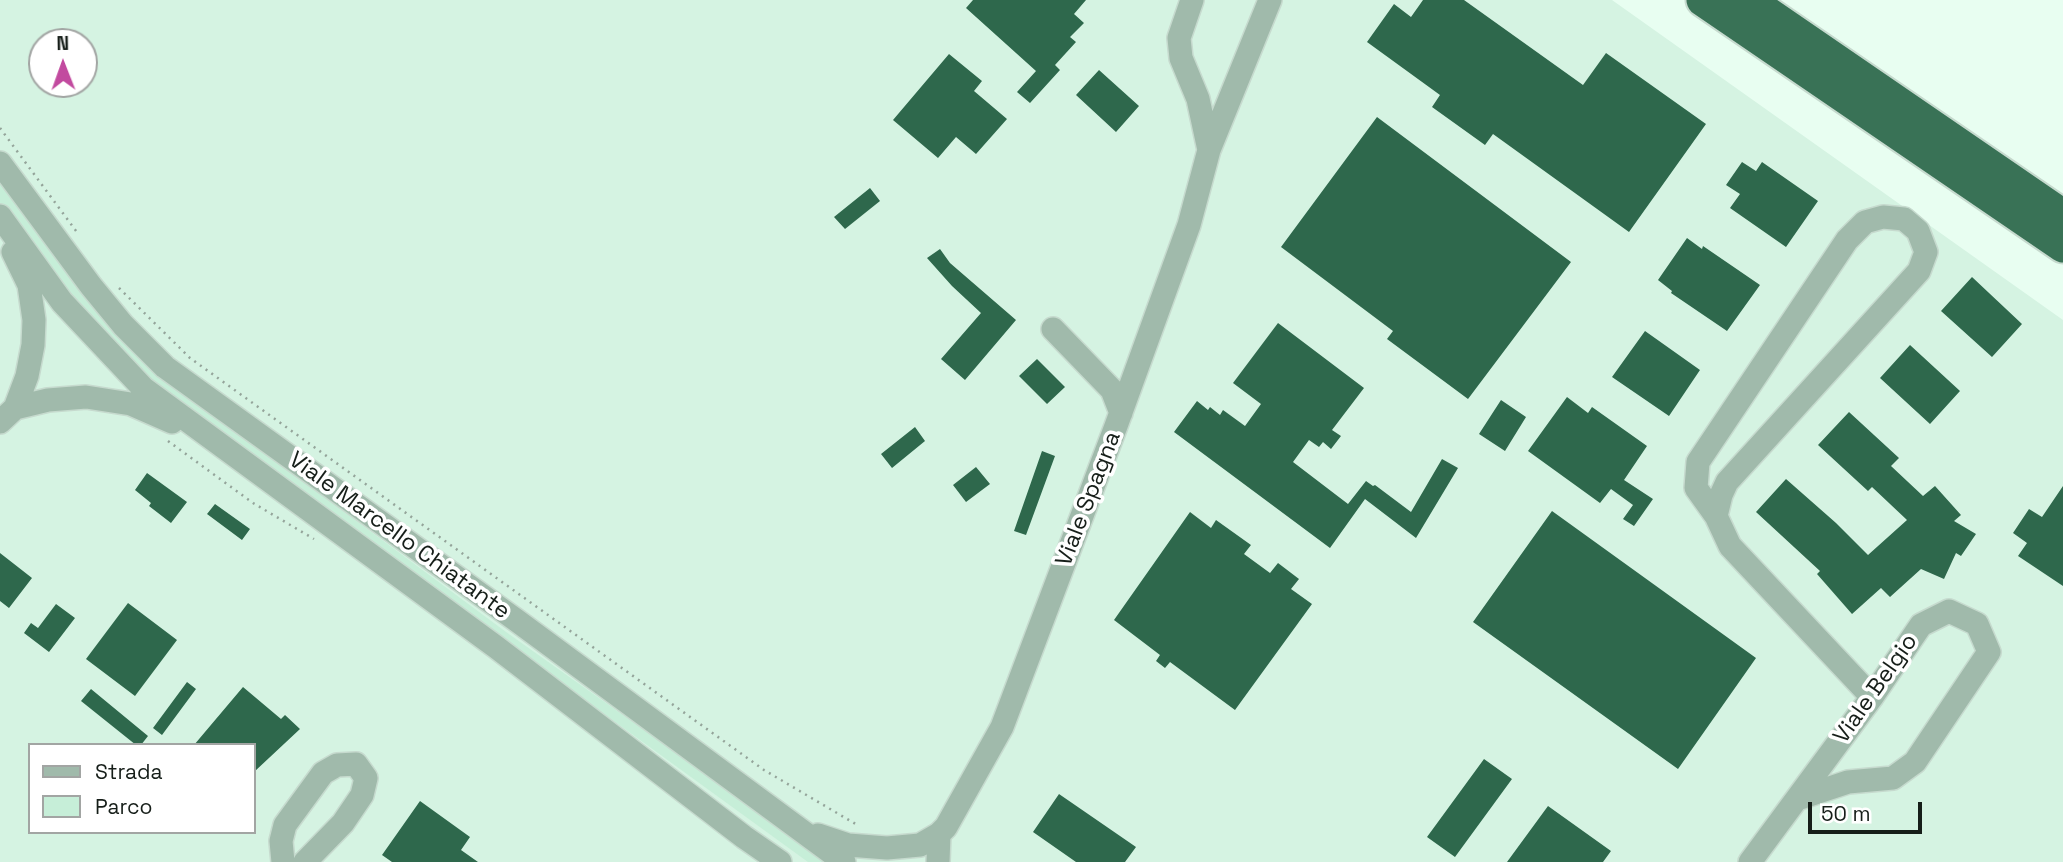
<!DOCTYPE html>
<html>
<head>
<meta charset="utf-8">
<style>
	body { margin:0 }
	#map { position:relative; width:2063px; height:862px; overflow:hidden; background:#e8fef1; font-family:"Space Grotesk",sans-serif }
	canvas { display:block }
	.legend { position:absolute; left:28px; top:743px; width:228px; height:91px; box-sizing:border-box; background:#fff; border:2px solid #a2a5a3; margin:0; padding:9px 12px; list-style:none; font-size:21px; color:#161e19 }
	.legend li { display:flex; align-items:center; gap:14px; height:35px }
	.legend b { width:35px; border:2px solid #a2a5a3 }
	.north { position:absolute; left:28px; top:28px; width:70px; height:70px; box-sizing:border-box; background:#fff; border:2px solid #a2a5a3; border-radius:50%; rotate:359deg; font-size:19px; font-weight:700; line-height:28px; text-align:center; color:#161e19 }
	.north::after { content:''; display:block; margin:auto; width:24px; height:32px; background:#c24a9f; clip-path:polygon(50% 0,100% 100%,50% 72%,0 100%) }
	.scale { position:absolute; left:1808px; top:802px; width:114px; height:32px; box-sizing:border-box; border:4px solid #161e19; border-top:0; padding-left:9px; font-size:21px; line-height:24px; white-space:nowrap; color:#161e19; -webkit-text-stroke:5px #fff; paint-order:stroke }
</style>
</head>
<body>
<div id="map">
<canvas width="2063" height="862"></canvas>
<ul class="legend">
<li><b style="height:9px;background:#a0baab"></b>Strada</li>
<li><b style="height:19px;background:#c6eed8"></b>Parco</li>
</ul>
<div class="north">N</div>
<div class="scale">50 m</div>
</div>
<script>
const c = document.querySelector('canvas').getContext('2d');
c.lineJoin = 'round';
function fill(path, color) { c.fillStyle = color; c.fill(path, 'evenodd'); }
const poly = rows => new Path2D(rows.map(r => 'M' + r).join(''));
function stroke(path, color, width, dash) { c.strokeStyle = color; c.lineWidth = width; c.lineCap = dash ? 'butt' : 'round'; c.setLineDash(dash || []); c.stroke(path); }
function drawText(font, color, halo, rows, align = 'center') {
  c.font = font + ' "Space Grotesk",sans-serif'; c.lineWidth = 7; c.setLineDash([]); c.textBaseline = 'middle'; c.strokeStyle = halo; c.fillStyle = color; for (const [text, x, y, turn = 0] of rows) {
    c.save(); c.translate(x, y); c.rotate((+turn || 0) * Math.PI / 180); c.textAlign = isNaN(turn) ? turn : align; if (halo) c.strokeText(text, 0, 0); c.fillText(text, 0, 0); c.restore();
  }
}
const built = poly([
	[0,0,1612,0,2063,320,2063,862,0,862],
	[42,42,84,42,84,84,42,84],
	[30,745,254,745,254,832,30,832]
]);
const green = poly([
	[0,182,81,292,112,329,184,393,506,632,830,862,808,862,176,403,136,369,73,300,0,204]
]);
const building = poly([
	[973,0,1086,0,1074,14,1084,23,1070,37,1076,42,1055,65,1060,70,1030,103,1017,92,1036,71,966,8],
	[1423,0,1464,0,1583,85,1606,53,1706,124,1629,232,1493,134,1485,145,1432,107,1440,95,1367,42,1394,4,1411,17],
	[949,54,982,81,974,91,1007,119,976,154,956,137,938,158,893,120],
	[1099,70,1139,106,1116,132,1076,95],
	[1377,117,1571,262,1468,399,1387,339,1393,331,1281,247],
	[1742,162,1756,171,1762,162,1818,201,1786,247,1730,208,1740,194,1726,185],
	[870,188,880,201,845,229,834,217],
	[1687,238,1702,249,1703,246,1760,285,1727,331,1671,293,1672,291,1658,280],
	[940,249,950,263,1016,320,965,380,941,359,981,313,952,286,927,258],
	[1972,277,2022,324,1992,357,1941,311],
	[1278,323,1364,388,1332,430,1341,436,1331,449,1323,442,1319,447,1309,440,1293,462,1348,504,1366,481,1373,486,1375,485,1411,512,1442,459,1458,468,1416,538,1365,499,1330,548,1174,432,1197,401,1208,410,1210,407,1220,415,1223,410,1245,426,1261,404,1233,383],
	[1645,331,1700,370,1669,416,1612,377],
	[1910,345,1960,391,1930,424,1880,378],
	[1037,359,1065,387,1047,404,1019,376],
	[1567,397,1588,413,1592,407,1647,446,1624,480,1653,499,1634,526,1623,519,1633,505,1611,489,1600,503,1528,451],
	[1501,400,1526,417,1505,451,1479,434],
	[1849,412,1899,458,1891,466,1923,496,1935,486,1961,515,1954,521,1976,534,1961,556,1956,553,1944,579,1921,569,1890,597,1881,588,1852,614,1817,574,1820,571,1756,512,1786,479,1836,523,1868,555,1907,520,1872,487,1868,491,1818,445],
	[915,427,925,441,892,468,881,454],
	[1042,451,1055,456,1026,535,1014,531],
	[976,467,990,484,966,502,953,485],
	[147,473,187,502,171,523,149,506,151,503,135,490],
	[2063,486,2063,586,2018,556,2027,543,2013,533,2029,509,2042,517],
	[215,504,250,529,242,540,207,514],
	[1552,511,1756,658,1678,769,1473,622],
	[1190,512,1211,528,1216,520,1251,545,1244,554,1270,573,1278,563,1299,579,1291,589,1312,604,1235,710,1170,662,1165,668,1156,661,1160,655,1114,620],
	[0,553,32,578,9,608,0,601],
	[128,603,177,640,135,696,86,659],
	[56,604,75,618,49,652,24,633,31,623,38,628],
	[187,682,196,689,162,735,153,728],
	[243,687,281,719,285,715,300,729,254,772,254,745,194,745],
	[91,689,148,736,141,745,136,745,81,701],
	[1484,759,1512,779,1455,857,1427,837],
	[1059,794,1136,847,1125,862,1076,862,1033,832],
	[420,801,470,837,461,850,478,862,392,862,382,855],
	[1548,806,1611,851,1603,862,1507,862]
]);
const path = poly([
	[0,128,79,235],
	[119,288,190,358,764,770,859,826],
	[168,441,253,503,314,539]
]);
const minor = poly([
	[1192,0,1179,38,1181,58,1198,99,1209,150],
	[0,163,91,286,123,325,165,367,516,620,844,862],
	[0,216,62,302,143,388,496,647,744,837,780,862],
	[13,252,29,285,34,320,33,345,27,376,15,408],
	[1053,329,1112,390,1121,413],
	[0,422,15,408,48,400,86,397,131,404,172,422],
	[1716,516,1696,488,1698,462,1847,240,1865,222,1883,217,1904,219,1918,231,1926,252,1919,271,1727,482,1721,495,1716,516,1730,546,1872,697],
	[818,835,848,845,887,848,920,845,939,834,946,827,1002,727,1116,426,1189,225,1209,150,1270,0],
	[283,862,281,841,285,825,323,773,337,765,356,764,366,778,362,795,343,823,305,862],
	[938,862,939,834],
	[1750,862,1872,697,1921,625,1949,611,1977,624,1989,652,1915,762,1893,778,1848,782,1797,799]
]);
const highway = poly([
	[1703,0,2063,246],
	[1748,0,2063,216]
]);
const streetNames = [
	["Viale Spagna",1089,499,-69],
	["Viale Marcello Chiatante",399,536,36],
	["Viale Belgio",1876,689,-55]
];
fill(built, '#d5f3e2');
fill(green, '#c6eed8');
fill(building, '#2e684c');
stroke(minor, '#c6dace', 26);
stroke(highway, '#c6dace', 37);
stroke(path, '#94a49a', 2.5, [2, 5]);
stroke(minor, '#a0baab', 23);
stroke(highway, '#397256', 33);
drawText('23px', '#161e19', '#fff', streetNames);
</script>
</body>
</html>
